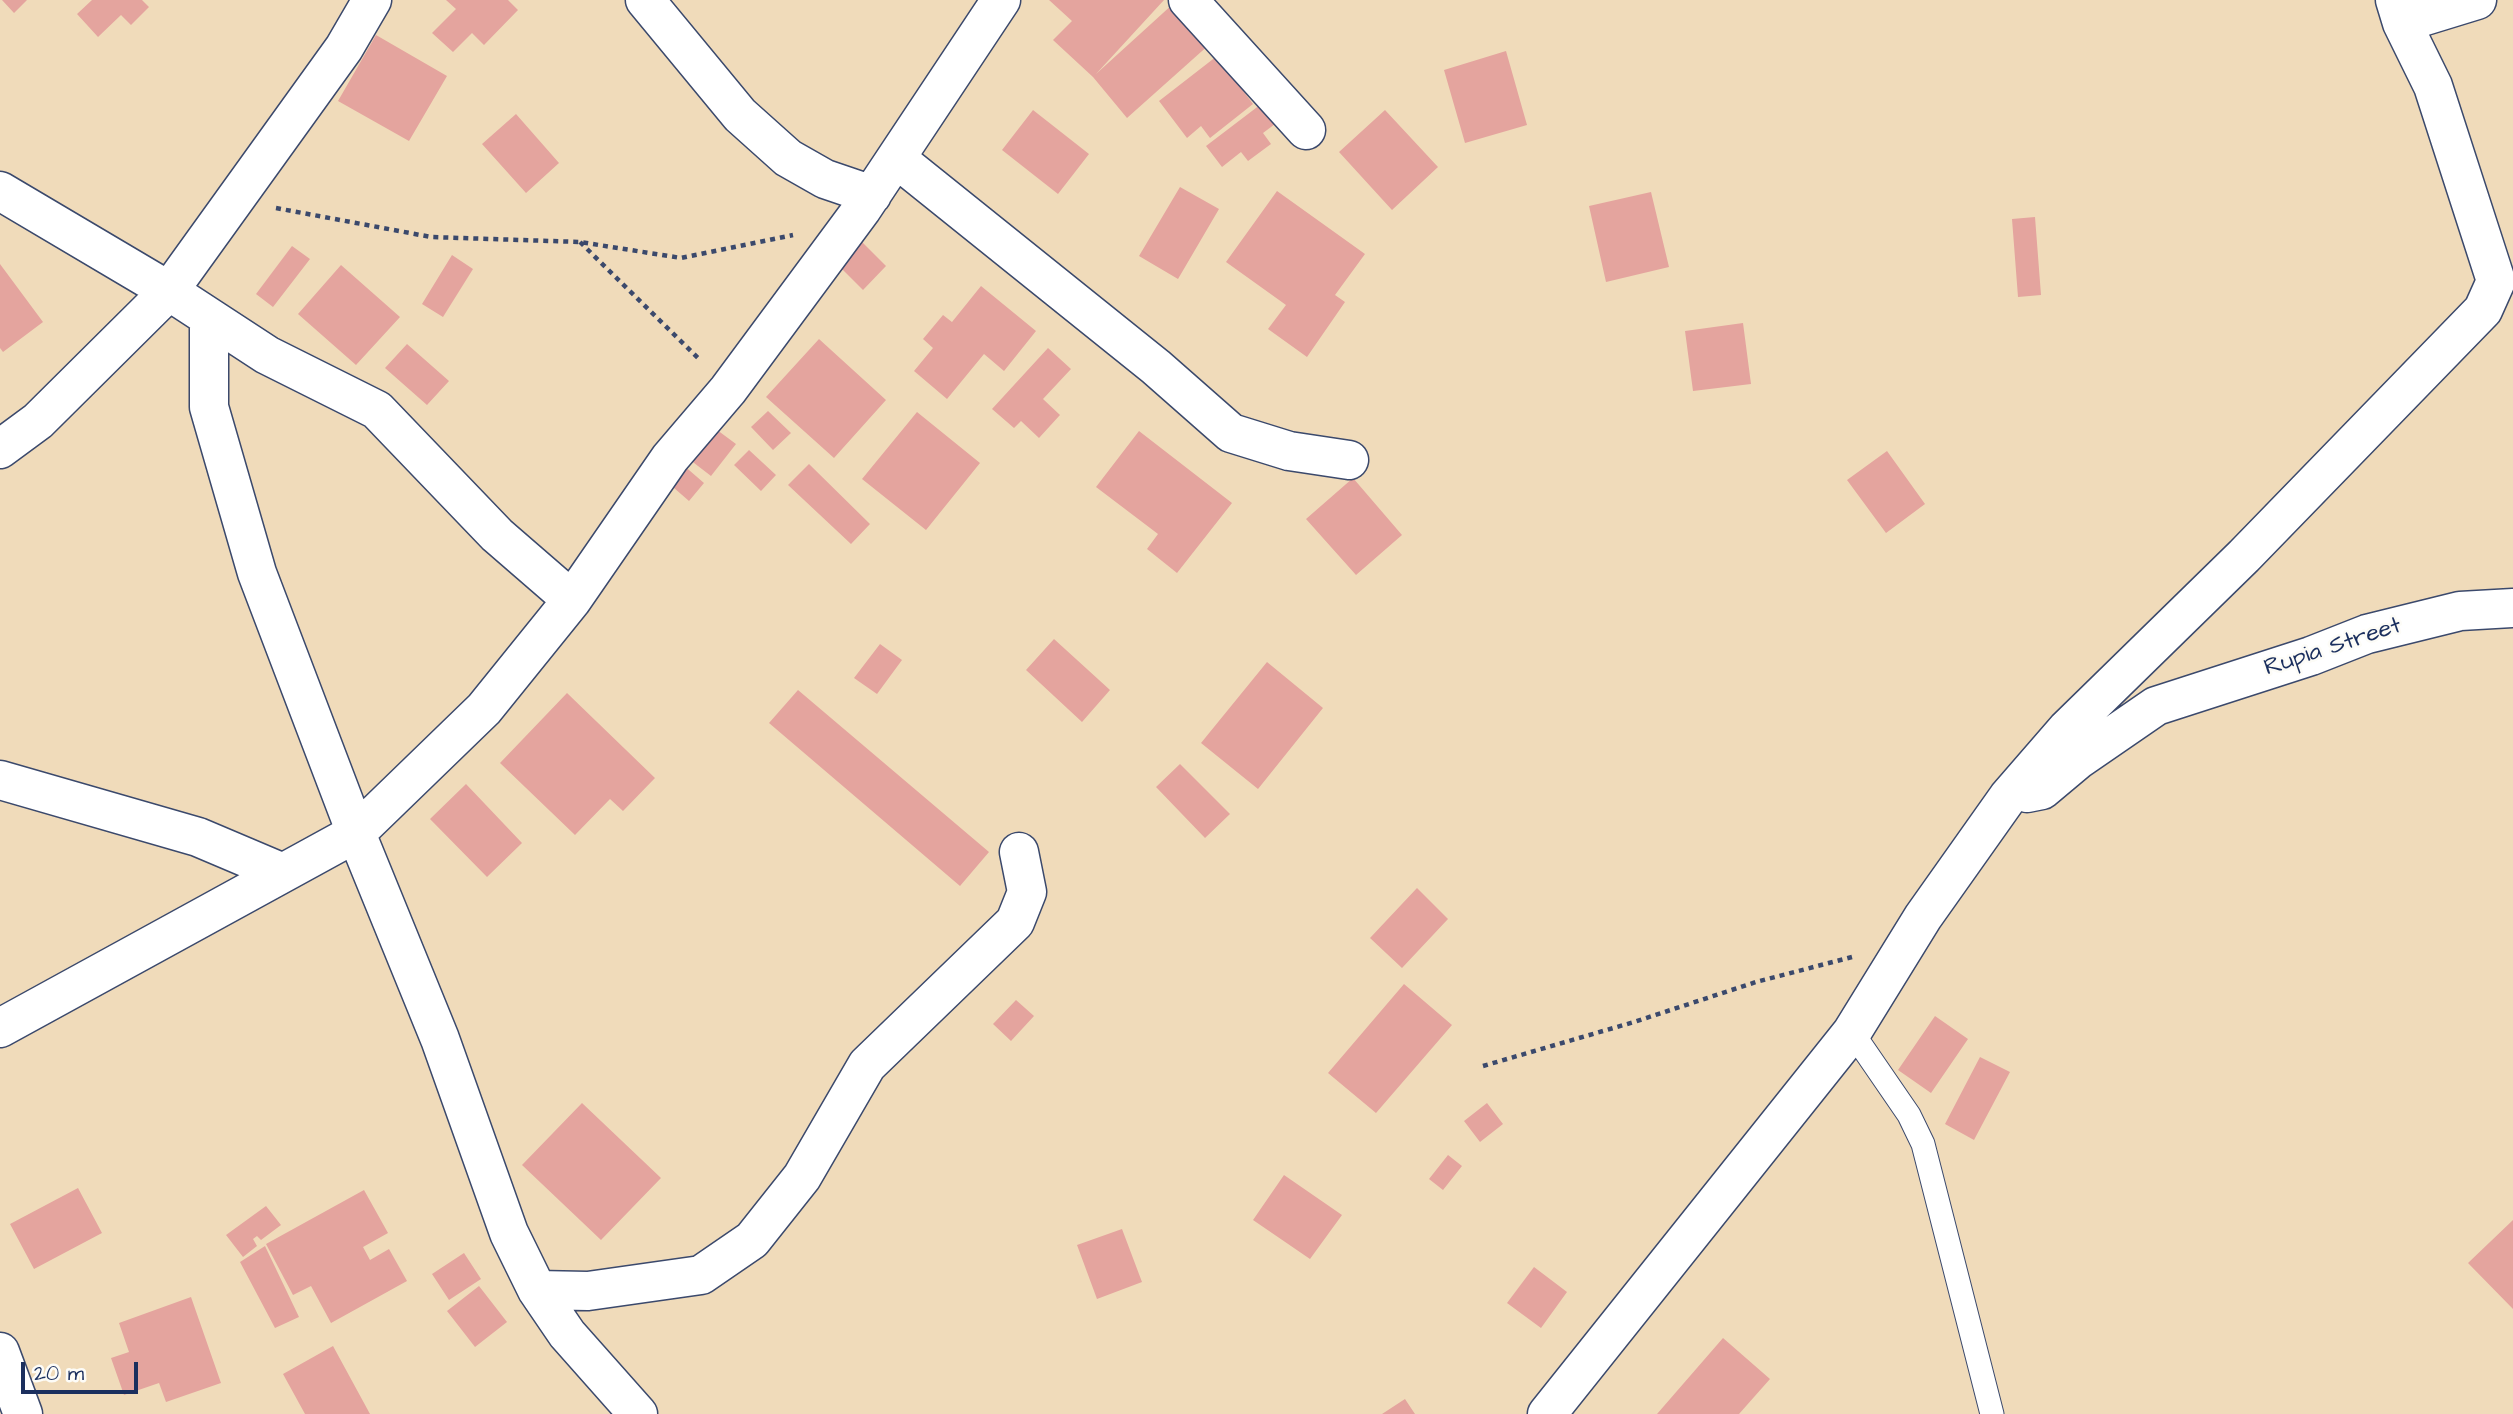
<!DOCTYPE html>
<html>
<head>
<meta charset="utf-8">
<style>
	body { margin:0 }
	#map { position:relative; width:2513px; height:1414px; overflow:hidden; background:#f0dbba; font-family:"Architects Daughter",sans-serif }
	canvas { display:block }
	.scale { position:absolute; left:21px; top:1362px; width:117px; height:32px; box-sizing:border-box; border:4px solid #1b2f5e; border-top:0; padding-left:9px; font-size:21px; line-height:24px; white-space:nowrap; color:#1b2f5e; -webkit-text-stroke:5px #fdfcf7; paint-order:stroke }
</style>
</head>
<body>
<div id="map">
<canvas width="2513" height="1414"></canvas>
<div class="scale">20 m</div>
</div>
<script>
const c = document.querySelector('canvas').getContext('2d');
c.lineJoin = 'round';
function fill(path, color) { c.fillStyle = color; c.fill(path, 'evenodd'); }
const poly = rows => new Path2D(rows.map(r => 'M' + r).join(''));
function stroke(path, color, width, dash) { c.strokeStyle = color; c.lineWidth = width; c.lineCap = dash ? 'butt' : 'round'; c.setLineDash(dash || []); c.stroke(path); }
function drawText(font, color, halo, rows, align = 'center') {
  c.font = font + ' "Architects Daughter",sans-serif'; c.lineWidth = 5; c.setLineDash([]); c.textBaseline = 'middle'; c.strokeStyle = halo; c.fillStyle = color; for (const [text, x, y, turn = 0] of rows) {
    c.save(); c.translate(x, y); c.rotate((+turn || 0) * Math.PI / 180); c.textAlign = isNaN(turn) ? turn : align; if (halo) c.strokeText(text, 0, 0); c.fillText(text, 0, 0); c.restore();
  }
}
const building = poly([
	[2,0,27,0,14,13],
	[92,0,142,0,149,7,131,25,121,15,98,37,77,14],
	[446,0,508,0,518,10,484,45,472,33,453,52,432,33,456,9],
	[1049,0,1164,0,1096,74,1174,3,1211,43,1127,118,1093,77,1053,40,1072,21],
	[376,35,447,76,409,141,338,101],
	[1506,51,1527,125,1465,143,1444,70],
	[1217,56,1253,104,1210,138,1201,126,1187,138,1159,101],
	[1273,95,1287,115,1263,133,1271,144,1248,161,1241,152,1222,167,1206,146],
	[1033,110,1089,154,1058,194,1002,150],
	[1385,110,1438,167,1392,210,1339,152],
	[516,114,559,163,526,193,482,144],
	[1180,187,1219,209,1178,279,1139,256],
	[1277,191,1365,254,1335,295,1345,302,1307,357,1268,329,1286,305,1226,262],
	[1651,192,1669,267,1606,282,1589,206],
	[2035,217,2041,295,2018,297,2012,219],
	[862,242,886,266,863,290,839,266],
	[292,246,310,259,273,307,256,294],
	[452,255,473,269,443,317,422,304],
	[0,264,43,322,3,352,0,348],
	[341,265,400,317,356,365,298,314],
	[981,286,1036,331,1004,371,984,354,947,399,914,371,933,348,923,339,943,315,952,322],
	[1743,323,1751,384,1693,391,1685,331],
	[819,339,886,400,834,458,766,397],
	[407,344,449,381,427,405,385,368],
	[1048,348,1071,369,1043,399,1060,415,1039,438,1021,421,1014,428,992,409],
	[768,411,791,433,773,450,751,427],
	[917,412,980,463,926,530,862,479],
	[709,424,736,444,711,476,685,456],
	[1139,431,1232,503,1177,573,1147,549,1158,534,1096,487],
	[749,450,776,475,761,491,734,465],
	[1887,451,1925,504,1886,533,1847,480],
	[682,464,704,483,689,501,666,481],
	[809,464,870,524,851,544,788,485],
	[1353,478,1402,535,1356,575,1306,519],
	[1054,639,1110,690,1082,722,1026,670],
	[880,644,902,660,877,694,854,678],
	[1267,662,1323,708,1258,789,1201,743],
	[798,690,989,852,960,886,769,723],
	[567,693,655,778,623,811,610,799,575,835,500,763],
	[1180,764,1230,814,1205,838,1156,787],
	[466,784,522,843,487,877,430,819],
	[1417,888,1448,919,1402,968,1370,938],
	[1404,984,1452,1025,1376,1113,1328,1073],
	[1016,1000,1034,1016,1011,1041,993,1024],
	[1935,1016,1968,1039,1931,1093,1898,1070],
	[1980,1057,2010,1072,1974,1140,1945,1124],
	[582,1103,661,1178,601,1240,522,1165],
	[1487,1103,1503,1124,1480,1142,1464,1121],
	[1448,1155,1462,1166,1443,1190,1429,1179],
	[1284,1175,1342,1215,1310,1259,1253,1220],
	[78,1188,102,1233,34,1269,10,1224],
	[364,1190,388,1233,363,1247,370,1260,389,1249,407,1281,331,1323,311,1286,293,1295,266,1244],
	[266,1206,281,1225,261,1240,257,1236,253,1239,257,1246,243,1257,226,1235],
	[2513,1220,2513,1309,2468,1263],
	[1122,1229,1142,1282,1097,1299,1077,1245],
	[265,1246,299,1317,275,1328,240,1262],
	[464,1253,481,1279,449,1300,432,1274],
	[1534,1267,1567,1292,1541,1328,1507,1303],
	[479,1286,507,1322,475,1347,447,1311],
	[191,1297,221,1383,166,1402,159,1383,124,1395,111,1358,129,1352,119,1323],
	[1723,1338,1770,1379,1739,1414,1657,1414],
	[333,1346,370,1414,305,1414,283,1374],
	[1405,1399,1415,1414,1382,1414]
]);
const path = poly([
	[276,208,431,237,580,242,681,258,793,235],
	[580,242,701,361],
	[1483,1066,1634,1022,1756,982,1852,957]
]);
const lane = poly([
	[1852,1032,1909,1115,1923,1144,1992,1414]
]);
const street = poly([
	[645,0,740,115,788,158,825,179,872,195],
	[1188,0,1306,130],
	[2402,23,2477,0],
	[897,159,1156,367,1231,433,1289,451,1349,460],
	[0,191,169,291,267,355,377,410,497,535,572,600],
	[209,317,209,407,257,573,356,833,440,1039,509,1233,537,1290,567,1334,638,1414],
	[0,449,38,421,169,291,344,48,372,0],
	[0,780,198,837,283,873],
	[2027,793,2042,790,2079,759,2156,706,2311,656,2367,634,2460,611,2513,608],
	[0,1028,356,833,484,709,572,600,670,458,728,390,862,209,1001,0],
	[537,1290,588,1291,701,1275,752,1240,802,1177,867,1065,1015,922,1027,892,1019,852],
	[0,1352,23,1414],
	[1547,1414,1852,1032,1923,917,2008,797,2067,729,2244,556,2483,310,2496,281,2433,86,2402,23,2395,0]
]);
const streetNames = [
	["Rupia Street",2333,648,-18]
];
fill(building, '#e4a49e');
stroke(lane, '#3b496c', 25);
stroke(street, '#3b496c', 41);
stroke(path, '#3b496c', 4.5, [5, 5]);
stroke(lane, '#fff', 23);
stroke(street, '#fff', 38);
drawText('24px', '#1b2f5e', '#fdfcf7', streetNames);
</script>
</body>
</html>
